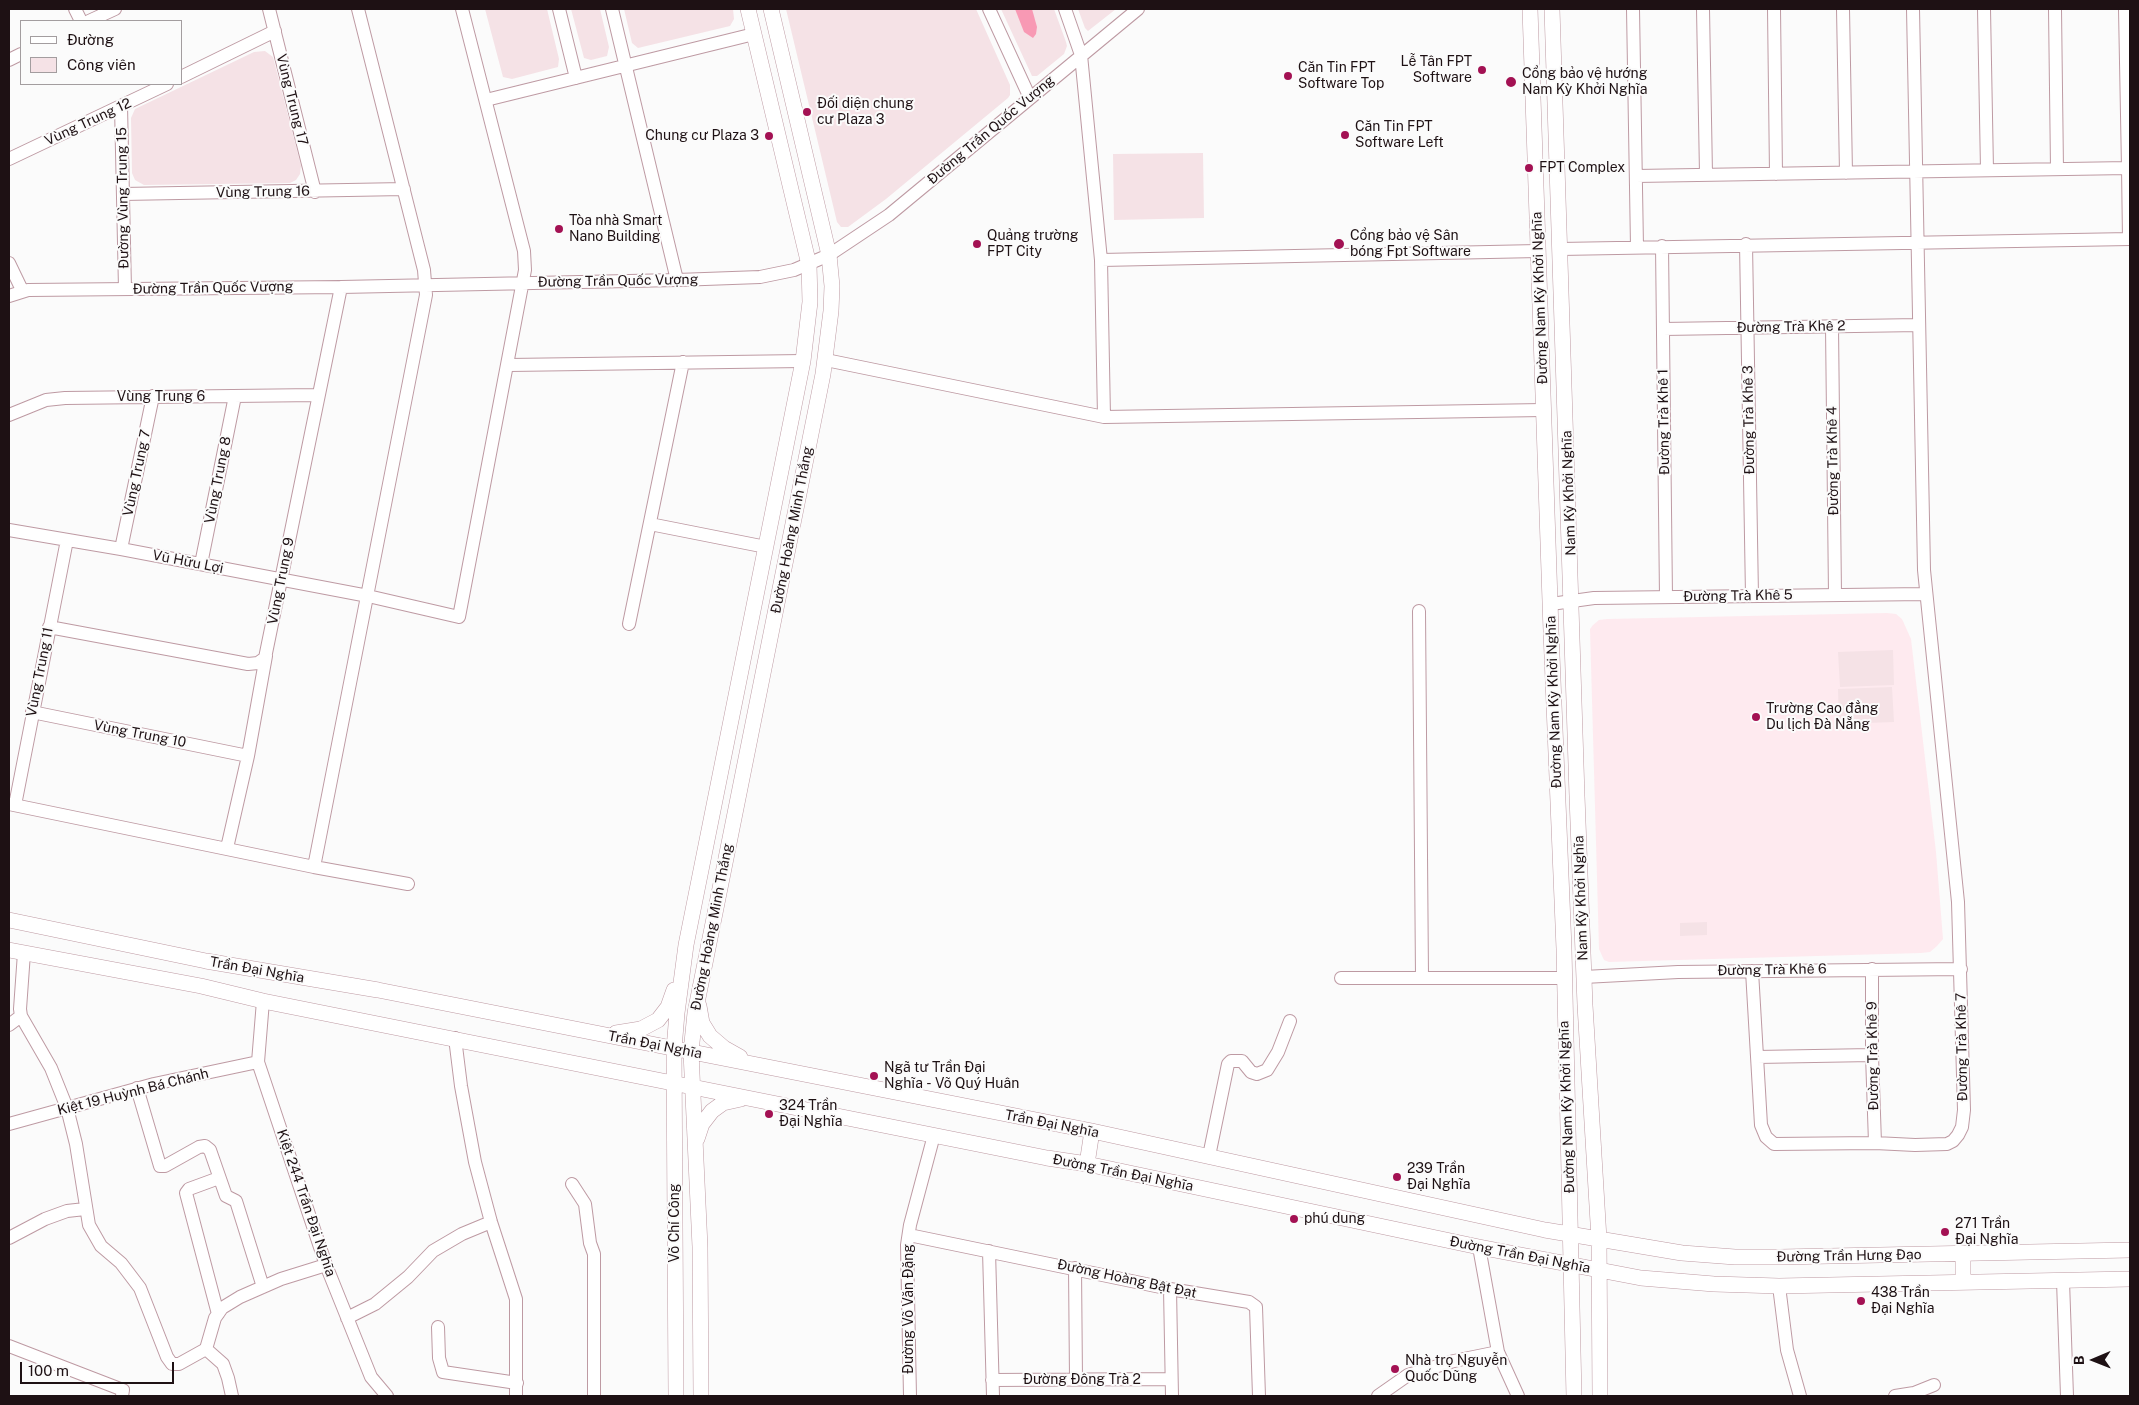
<!DOCTYPE html>
<html>
<head>
<meta charset="utf-8">
<style>
	body { margin:0 }
	#map { position:relative; width:2139px; height:1405px; overflow:hidden; background:#fbfbfb; font-family:"Public Sans",sans-serif }
	canvas { display:block }
	.frame { position:absolute; inset:0; border:10px solid #1e1114; pointer-events:none }
	.legend { position:absolute; left:20px; top:20px; width:162px; height:65px; box-sizing:border-box; background:#fbfbfb; border:1px solid #a39d9f; margin:0; padding:6px 9px; list-style:none; font-size:15px; color:#1e1114 }
	.legend li { display:flex; align-items:center; gap:10px; height:25px }
	.legend b { width:25px; border:1px solid #a39d9f }
	.north { position:absolute; left:2069px; top:1335px; width:50px; height:50px; -webkit-text-stroke:4px #fbfbfb; paint-order:stroke; rotate:269deg; font-size:14px; font-weight:700; line-height:20px; text-align:center; color:#1e1114 }
	.north::after { content:''; display:block; margin:auto; width:18px; height:22px; background:#1e1114; clip-path:polygon(50% 0,100% 100%,50% 72%,0 100%) }
	.scale { position:absolute; left:20px; top:1362px; width:154px; height:22px; box-sizing:border-box; border:2px solid #1e1114; border-top:0; padding-left:6px; font-size:15px; line-height:18px; white-space:nowrap; color:#1e1114; -webkit-text-stroke:4px #fbfbfb; paint-order:stroke }
</style>
</head>
<body>
<div id="map">
<canvas width="2139" height="1405"></canvas>
<div class="frame"></div>
<ul class="legend">
<li><b style="height:6px;background:#fff"></b>Đường</li>
<li><b style="height:14px;background:#f5e2e6"></b>Công viên</li>
</ul>
<div class="north">B</div>
<div class="scale">100 m</div>
</div>
<script>
const c = document.querySelector('canvas').getContext('2d');
c.lineJoin = 'round';
function fill(path, color) { c.fillStyle = color; c.fill(path, 'evenodd'); }
const poly = rows => new Path2D(rows.map(r => 'M' + r).join(''));
function stroke(path, color, width, dash) { c.strokeStyle = color; c.lineWidth = width; c.lineCap = dash ? 'butt' : 'round'; c.setLineDash(dash || []); c.stroke(path); }
function drawText(font, color, halo, rows, align = 'center') {
  c.font = font + ' "Public Sans",sans-serif'; c.lineWidth = 4; c.setLineDash([]); c.textBaseline = 'middle'; c.strokeStyle = halo; c.fillStyle = color; for (const [text, x, y, turn = 0] of rows) {
    c.save(); c.translate(x, y); c.rotate((+turn || 0) * Math.PI / 180); c.textAlign = isNaN(turn) ? turn : align; if (halo) c.strokeText(text, 0, 0); c.fillText(text, 0, 0); c.restore();
  }
}
const built = poly([
	[1887,613,1896,614,1902,619,1911,639,1936,852,1943,939,1937,946,1930,952,1921,953,1609,962,1604,960,1599,949,1590,629,1593,625,1599,620,1607,619]
]);
const green = poly([
	[485,9,547,9,559,59,558,67,512,79,503,77],
	[571,9,600,9,609,47,607,56,591,60,584,58],
	[624,9,733,9,734,19,730,26,638,48,632,43],
	[786,9,976,9,1010,85,1010,95,1008,98,886,199,848,227,841,227,837,222],
	[1001,9,1054,9,1066,42,1067,46,1064,54,1037,76,1032,76],
	[1078,9,1116,9,1088,31,1085,28],
	[265,51,273,57,301,166,300,174,296,180,290,183,144,185,135,180,132,173,131,118,135,109,254,52],
	[1203,153,1204,218,1114,220,1113,154],
	[1893,650,1894,685,1840,687,1838,652],
	[1892,687,1894,722,1839,724,1838,689],
	[1707,922,1707,935,1680,936,1680,923]
]);
const water = poly([
	[1015,9,1032,9,1037,27,1036,34,1033,38,1024,32]
]);
const minor = poly([
	[75,9,81,21],
	[269,9,315,192],
	[559,9,576,78],
	[612,9,677,280],
	[989,9,1030,98],
	[1065,9,1081,55,1101,260,1104,417],
	[1633,9,1637,247],
	[1703,9,1706,174],
	[1774,9,1776,174],
	[1843,9,1846,173],
	[1984,9,1987,170],
	[2055,9,2057,169],
	[89,21,115,9],
	[9,60,21,54],
	[181,77,275,31],
	[486,100,754,34],
	[121,106,125,289],
	[9,159,167,84],
	[1636,176,2128,168,2125,9],
	[123,194,404,189],
	[2129,239,2128,168,2130,165],
	[1746,244,1752,596],
	[1662,246,1666,597],
	[1560,249,2130,239],
	[1101,260,1538,251],
	[9,263,22,290],
	[9,296,28,290,341,287,677,280,760,277,794,270,829,255,889,215,1138,9],
	[1832,327,1835,595],
	[1663,329,1919,325],
	[826,360,1104,417,1543,410],
	[509,365,803,361],
	[9,415,46,400,65,398,317,395],
	[650,524,766,547],
	[9,530,121,549,368,596,459,617,525,270,524,251,462,9],
	[121,549,153,396],
	[201,564,235,396],
	[1551,604,1594,598,1925,594],
	[1419,611,1422,977],
	[629,624,683,362],
	[49,627,248,664,258,663,265,658,341,287],
	[32,712,248,756],
	[9,804,314,867,408,884],
	[15,805,67,540],
	[227,848,248,756,266,656],
	[314,867,426,295,424,270,358,9],
	[24,953,20,1009,21,1016,51,1068,67,1108,76,1144,89,1225,101,1246,121,1263,140,1288,167,1357,172,1364,179,1364,206,1349,215,1318,222,1308,240,1297,281,1279,326,1265],
	[1872,969,1872,1055,1875,1143],
	[1752,971,1761,1125,1766,1137,1774,1144,1875,1143,1915,1145,1947,1144,1953,1141,1958,1135,1962,1127,1964,1110,1958,902,1924,570,1913,9],
	[1584,977,1678,972,1961,969],
	[1341,978,1564,978],
	[263,1001,258,1062,326,1265,371,1377,387,1396],
	[9,1025,21,1016],
	[455,1038,461,1086,475,1162,491,1222,516,1299,516,1396],
	[1757,1057,1872,1055],
	[137,1088,160,1166,165,1166,199,1147,205,1146,210,1150,226,1196,236,1201,263,1287],
	[9,1124,154,1084,258,1062],
	[1209,1156,1228,1064,1231,1061,1242,1061,1251,1072,1257,1074,1267,1070,1278,1052,1290,1021],
	[572,1184,585,1204,590,1243,594,1254,594,1396],
	[909,1235,1170,1289,1249,1302,1256,1307,1259,1396],
	[9,1238,45,1219,67,1211,85,1209],
	[1479,1247,1498,1352,1518,1396],
	[989,1251,993,1396],
	[1075,1268,1076,1379],
	[2063,1281,2067,1396],
	[1779,1286,1787,1350,1800,1396],
	[1170,1289,1172,1396],
	[218,1314,186,1193,189,1189,219,1178],
	[347,1318,375,1304,408,1277,433,1251,462,1234,491,1222],
	[438,1327,439,1358,443,1372,517,1383],
	[9,1346,123,1390,122,1396],
	[206,1349,223,1364,228,1378,232,1396],
	[992,1380,1171,1379],
	[910,1396,907,1245,910,1225,934,1135],
	[1378,1396,1408,1375,1454,1361,1498,1352],
	[1895,1396,1914,1393,1934,1385]
]);
const major = poly([
	[1530,9,1551,631,1564,949,1574,1396],
	[1552,9,1577,796,1585,1005,1599,1239,1600,1396],
	[9,920,206,961,378,990,1092,1131,1545,1230,1682,1253,1735,1257,1780,1257,2130,1250],
	[9,950,201,986,263,1001,1047,1158,1087,1164,1479,1247,1641,1278,1714,1284,1779,1286,2130,1279],
	[699,1006,702,1023,710,1036,724,1048,740,1057],
	[616,1033,641,1029,658,1020,668,1007,674,990],
	[697,1139,702,1124,712,1111,723,1103,741,1099],
	[1087,1164,1092,1131],
	[1963,1253,1963,1281],
	[676,1396,674,1049,677,1013,686,945,803,361,810,302,809,265,748,9],
	[701,1396,700,1247,691,1052,695,1013,823,374,831,311,832,286,829,255,771,9]
]);
const markers = [
	[1482,70,5,"#a31153"],
	[1288,76,5,"#a31153"],
	[1511,82,6,"#a31153"],
	[807,112,5,"#a31153"],
	[1345,135,5,"#a31153"],
	[769,136,5,"#a31153"],
	[1529,168,5,"#a31153"],
	[559,229,5,"#a31153"],
	[977,244,5,"#a31153"],
	[1339,244,6,"#a31153"],
	[1756,717,5,"#a31153"],
	[874,1076,5,"#a31153"],
	[769,1114,5,"#a31153"],
	[1397,1177,5,"#a31153"],
	[1294,1219,5,"#a31153"],
	[1945,1232,5,"#a31153"],
	[1861,1301,5,"#a31153"],
	[1395,1369,5,"#a31153"]
];
const poiNames = [
	["Lễ Tân FPT",1472,62,"right"],
	["Software",1472,78,"right"],
	["Căn Tin FPT",1298,68],
	["Software Top",1298,84],
	["Cổng bảo vệ hướng",1522,74],
	["Nam Kỳ Khởi Nghĩa",1522,90],
	["Đối diện chung",817,104],
	["cư Plaza 3",817,120],
	["Căn Tin FPT",1355,127],
	["Software Left",1355,143],
	["Chung cư Plaza 3",759,136,"right"],
	["FPT Complex",1539,168],
	["Tòa nhà Smart",569,221],
	["Nano Building",569,237],
	["Quảng trường",987,236],
	["FPT City",987,252],
	["Cổng bảo vệ Sân",1350,236],
	["bóng Fpt Software",1350,252],
	["Trường Cao đẳng",1766,709],
	["Du lịch Đà Nẵng",1766,725],
	["Ngã tư Trần Đại",884,1068],
	["Nghĩa - Võ Quý Huân",884,1084],
	["324 Trần",779,1106],
	["Đại Nghĩa",779,1122],
	["239 Trần",1407,1169],
	["Đại Nghĩa",1407,1185],
	["phú dung",1304,1219],
	["271 Trần",1955,1224],
	["Đại Nghĩa",1955,1240],
	["438 Trần",1871,1293],
	["Đại Nghĩa",1871,1309],
	["Nhà trọ Nguyễn",1405,1361],
	["Quốc Dũng",1405,1377]
];
const streetNames = [
	["Vùng Trung 17",292,100,76],
	["Vùng Trung 12",88,122,-25],
	["Đường Trần Quốc Vượng",991,130,-40],
	["Vùng Trung 16",263,192,-1],
	["Đường Vùng Trung 15",123,198,-91],
	["Đường Trần Quốc Vượng",618,281,-1],
	["Đường Trần Quốc Vượng",213,288,-1],
	["Đường Nam Kỳ Khởi Nghĩa",1540,298,-92],
	["Đường Trà Khê 2",1791,327,-1],
	["Vùng Trung 6",161,397],
	["Đường Trà Khê 3",1749,420,-91],
	["Đường Trà Khê 1",1664,422,-91],
	["Đường Trà Khê 4",1833,461,-91],
	["Vùng Trung 7",137,473,-78],
	["Vùng Trung 8",218,480,-79],
	["Nam Kỳ Khởi Nghĩa",1569,493,-92],
	["Đường Hoàng Minh Thắng",792,530,-79],
	["Vũ Hữu Lợi",188,562,11],
	["Vùng Trung 9",281,581,-79],
	["Đường Trà Khê 5",1738,596,-1],
	["Vùng Trung 11",40,672,-79],
	["Đường Nam Kỳ Khởi Nghĩa",1554,702,-92],
	["Vùng Trung 10",140,734,11],
	["Nam Kỳ Khởi Nghĩa",1581,898,-92],
	["Đường Hoàng Minh Thắng",712,927,-79],
	["Trần Đại Nghĩa",257,970,10],
	["Đường Trà Khê 6",1772,970,-1],
	["Trần Đại Nghĩa",655,1045,11],
	["Đường Trà Khê 7",1962,1047,-91],
	["Đường Trà Khê 9",1873,1056,-91],
	["Kiệt 19 Huỳnh Bá Chánh",133,1092,-14],
	["Đường Nam Kỳ Khởi Nghĩa",1567,1107,-92],
	["Trần Đại Nghĩa",1052,1124,11],
	["Đường Trần Đại Nghĩa",1123,1173,11],
	["Kiệt 244 Trần Đại Nghĩa",306,1203,71],
	["Võ Chí Công",675,1223,-90],
	["Đường Trần Đại Nghĩa",1520,1255,11],
	["Đường Trần Hưng Đạo",1849,1256,-1],
	["Đường Hoàng Bật Đạt",1127,1279,12],
	["Đường Võ Văn Đặng",909,1309,-90],
	["Đường Đông Trà 2",1082,1380]
];
fill(built, '#feeaef');
fill(green, '#f5e2e6');
fill(water, '#f899b4');
stroke(minor, '#be9aa3', 14);
stroke(major, '#be9aa3', 16);
stroke(minor, '#fff', 12);
stroke(major, '#fff', 15);
for (const [x, y, r, color] of markers) { const dot = new Path2D(); dot.arc(x, y, r, 0, 2 * Math.PI); c.fillStyle = color; c.fill(dot); stroke(dot, '#fbfbfb', 2); }
drawText('14px', '#1e1114', '#fbfbfb', poiNames, 'left');
drawText('14px', '#1e1114', '#fbfbfb', streetNames);
</script>
</body>
</html>
